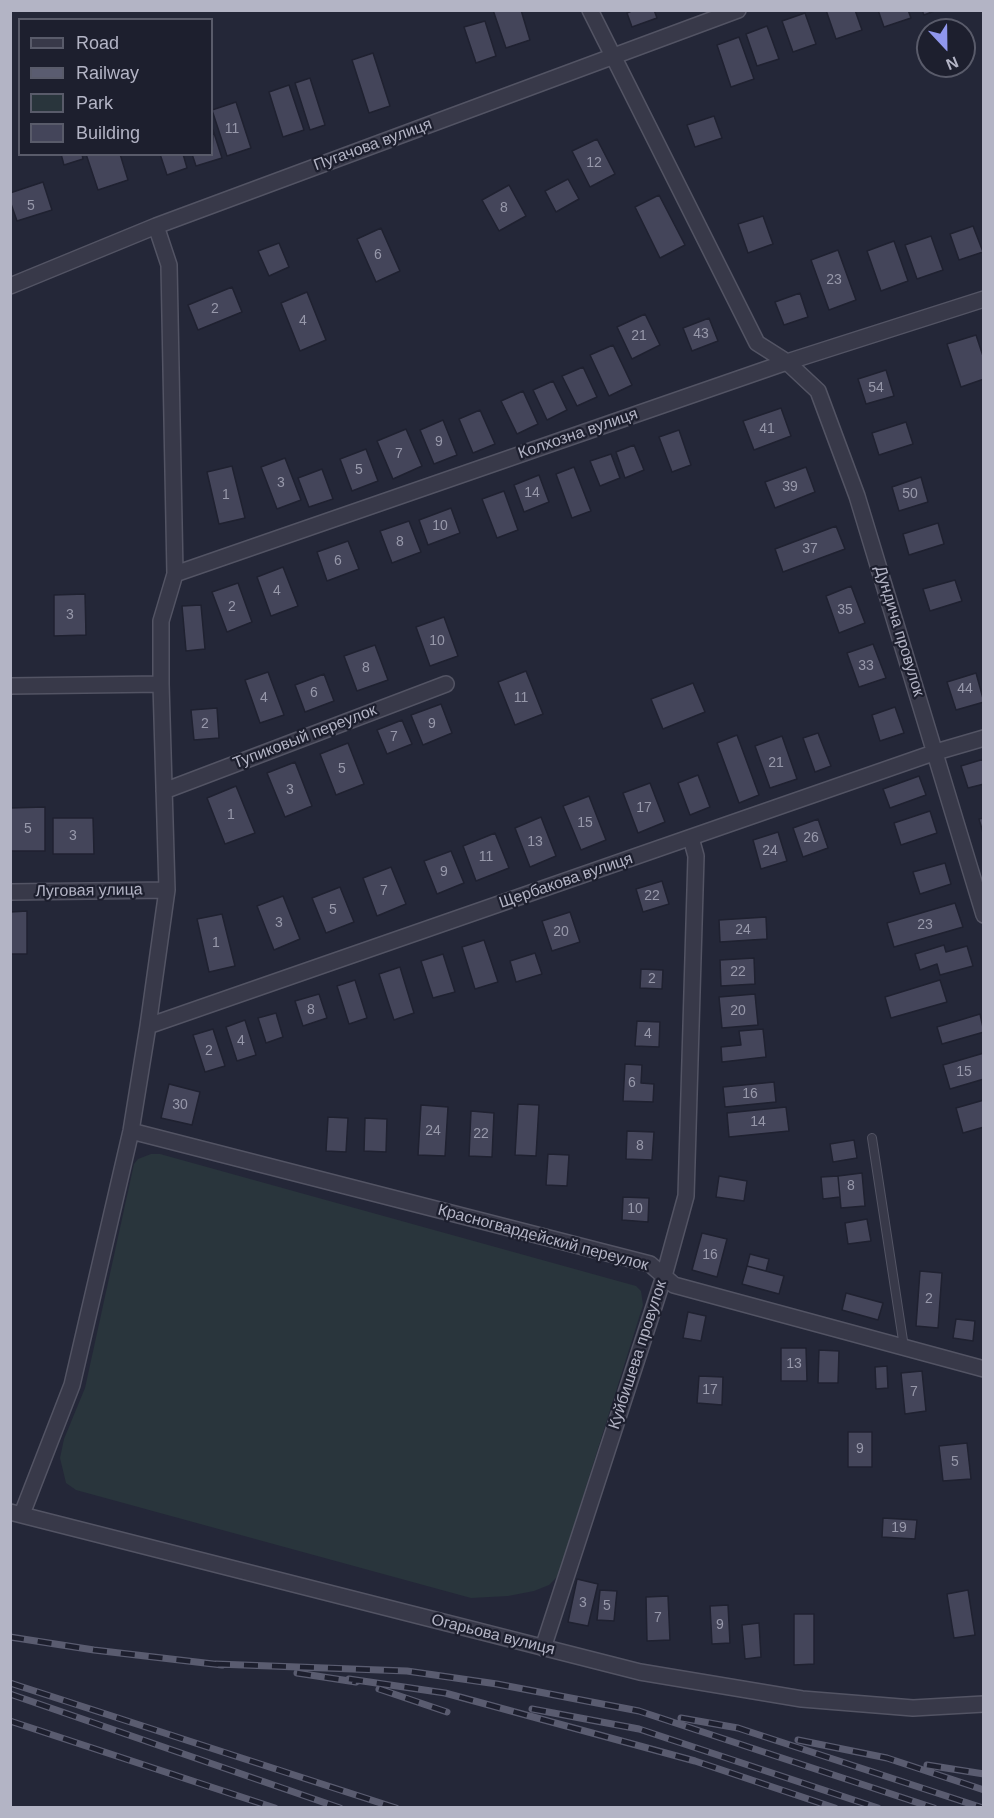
<!DOCTYPE html>
<html>
<head>
<meta charset="utf-8">
<style>
	body { margin:0 }
	#map { position:relative; width:994px; height:1818px; overflow:hidden; background:#242738; font-family:Helvetica,sans-serif }
	canvas { display:block }
	.frame { position:absolute; inset:0; border:12px solid #b3b4c5; pointer-events:none }
	.legend { position:absolute; left:18px; top:18px; width:195px; height:138px; box-sizing:border-box; background:#1d1f2e; border:2px solid #595b6a; margin:0; padding:8px 10px; list-style:none; font-size:18px; color:#b3b4c5 }
	.legend li { display:flex; align-items:center; gap:12px; height:30px }
	.legend b { width:30px; border:2px solid #595b6a }
	.north { position:absolute; left:916px; top:18px; width:60px; height:60px; box-sizing:border-box; background:#1d1f2e; border:2px solid #595b6a; border-radius:50%; rotate:158deg; font-size:16px; font-weight:700; line-height:24px; text-align:center; color:#b3b4c5 }
	.north::after { content:''; display:block; margin:auto; width:21px; height:27px; background:#9097ed; clip-path:polygon(50% 0,100% 100%,50% 72%,0 100%) }
</style>
</head>
<body>
<div id="map">
<canvas width="994" height="1818"></canvas>
<div class="frame"></div>
<ul class="legend">
<li><b style="height:8px;background:#383949"></b>Road</li>
<li><b style="height:8px;background:#5a5c70"></b>Railway</li>
<li><b style="height:16px;background:#29353c"></b>Park</li>
<li><b style="height:16px;background:#44455a"></b>Building</li>
</ul>
<div class="north">N</div>
</div>
<script>
const c = document.querySelector('canvas').getContext('2d');
c.lineJoin = 'round';
function fill(path, color) { c.fillStyle = color; c.fill(path, 'evenodd'); }
const poly = rows => new Path2D(rows.map(r => 'M' + r).join(''));
function stroke(path, color, width, dash) { c.strokeStyle = color; c.lineWidth = width; c.lineCap = dash ? 'butt' : 'round'; c.setLineDash(dash || []); c.stroke(path); }
function drawText(font, color, halo, rows, align = 'center') {
  c.font = font + ' Helvetica,sans-serif'; c.lineWidth = 4.5; c.setLineDash([]); c.textBaseline = 'middle'; c.strokeStyle = halo; c.fillStyle = color; for (const [text, x, y, turn = 0] of rows) {
    c.save(); c.translate(x, y); c.rotate((+turn || 0) * Math.PI / 180); c.textAlign = isNaN(turn) ? turn : align; if (halo) c.strokeText(text, 0, 0); c.fillText(text, 0, 0); c.restore();
  }
}
const green = poly([
	[151,1154,160,1154,636,1286,641,1291,643,1305,558,1576,549,1585,534,1591,508,1596,471,1598,76,1490,66,1483,60,1458,64,1439,85,1388,134,1164,138,1159]
]);
const building = poly([
	[493,10,521,10,530,40,506,48,493,10],
	[634,10,654,10,657,18,632,27,627,13,634,10],
	[826,10,855,10,862,30,836,39,826,10],
	[878,10,908,10,911,18,884,27,878,10],
	[922,10,937,10,924,15,922,10],
	[805,13,816,44,793,52,782,21,805,13],
	[485,21,496,56,476,63,464,27,485,21],
	[767,26,779,59,757,66,746,34,767,26],
	[739,37,754,79,731,87,717,45,739,37],
	[373,53,390,106,369,113,352,60,373,53],
	[310,78,325,125,310,130,295,83,310,78],
	[289,85,304,130,283,137,269,92,289,85],
	[236,102,251,148,227,156,212,110,236,102],
	[714,116,722,138,695,147,687,125,714,116],
	[213,130,222,158,196,166,192,154,212,154,213,130],
	[597,139,615,174,590,187,572,151,597,139],
	[61,154,82,154,83,159,64,165,61,154],
	[86,154,120,154,128,180,98,190,86,154],
	[160,154,183,154,187,168,167,175,160,154],
	[568,179,579,199,556,212,545,191,568,179],
	[43,182,52,210,17,221,10,201,10,193,43,182],
	[509,185,526,216,499,231,482,200,509,185],
	[659,195,685,245,660,258,635,207,659,195],
	[763,216,773,244,748,253,738,224,763,216],
	[973,226,983,252,959,260,950,234,973,226],
	[381,228,400,271,376,282,357,239,381,228],
	[931,236,943,270,917,279,905,245,931,236],
	[894,241,908,281,881,291,867,251,894,241],
	[279,243,289,267,269,276,258,251,279,243],
	[838,250,856,300,829,310,811,260,838,250],
	[232,287,242,312,198,330,188,305,232,287],
	[307,292,326,340,300,351,281,303,307,292],
	[800,293,808,317,784,325,775,302,800,293],
	[645,314,660,345,632,359,617,327,645,314],
	[709,318,718,341,692,351,683,328,709,318],
	[976,335,984,359,984,379,961,387,947,344,976,335],
	[613,345,632,385,609,396,590,355,613,345],
	[583,367,597,397,577,406,562,376,583,367],
	[886,370,894,396,866,404,858,379,886,370],
	[553,381,567,410,547,420,533,390,553,381],
	[523,391,538,424,517,434,501,401,523,391],
	[781,408,791,436,754,450,743,421,781,408],
	[480,410,495,444,473,453,459,419,480,410],
	[443,420,457,455,434,464,420,430,443,420],
	[906,422,913,444,879,455,872,433,906,422],
	[406,429,422,466,393,479,377,441,406,429],
	[679,430,691,465,672,472,659,437,679,430],
	[634,445,644,470,625,478,616,452,634,445],
	[366,449,378,481,352,491,340,459,366,449],
	[611,454,620,478,600,486,590,461,611,454],
	[285,458,301,500,277,509,261,467,285,458],
	[232,466,245,518,219,524,207,472,232,466],
	[574,467,591,511,572,518,556,474,574,467],
	[806,467,815,492,775,508,765,482,806,467],
	[322,469,333,499,309,507,298,478,322,469],
	[539,475,549,502,524,512,514,485,539,475],
	[921,477,928,502,899,511,892,487,921,477],
	[504,491,518,530,497,538,482,499,504,491],
	[451,508,460,533,428,545,419,520,451,508],
	[409,521,421,552,392,563,380,531,409,521],
	[938,523,944,544,909,555,903,534,938,523],
	[836,526,845,549,783,572,775,549,836,526],
	[348,541,359,569,327,581,317,552,348,541],
	[283,567,298,606,271,616,257,577,283,567],
	[955,580,962,601,930,611,923,589,955,580],
	[238,583,252,622,227,632,212,592,238,583],
	[851,586,865,623,839,633,826,596,851,586],
	[85,594,86,635,54,636,54,595,85,594],
	[201,605,205,649,186,651,182,606,201,605],
	[444,617,458,656,430,666,416,627,444,617],
	[873,644,886,678,859,687,847,653,873,644],
	[375,645,388,680,357,691,344,656,375,645],
	[526,671,543,714,515,725,498,682,526,671],
	[268,672,284,715,260,723,245,680,268,672],
	[976,673,984,702,956,710,947,682,976,673],
	[324,674,334,701,305,712,295,685,324,674],
	[693,683,705,712,663,729,651,699,693,683],
	[441,704,452,733,423,745,411,715,441,704],
	[895,707,904,733,880,741,872,715,895,707],
	[217,708,219,738,194,740,191,710,217,708],
	[402,720,412,744,387,754,377,730,402,720],
	[818,733,831,766,815,772,803,738,818,733],
	[737,735,759,795,739,803,717,743,737,735],
	[782,736,797,779,770,788,755,746,782,736],
	[348,743,364,784,336,795,320,754,348,743],
	[984,759,984,784,968,788,961,766,984,759],
	[295,762,312,806,285,817,267,773,295,762],
	[698,775,710,807,690,815,678,783,698,775],
	[919,776,926,795,890,808,883,789,919,776],
	[650,783,665,822,638,833,623,793,650,783],
	[236,786,255,833,225,844,207,798,236,786],
	[589,796,606,840,581,850,563,806,589,796],
	[45,807,45,851,10,851,10,808,45,807],
	[930,811,937,833,901,845,894,823,930,811],
	[541,817,556,856,530,867,515,828,541,817],
	[53,818,93,818,94,854,53,854,53,818],
	[984,818,984,836,979,819,984,818],
	[818,819,828,848,803,857,793,828,818,819],
	[778,832,787,861,761,869,753,840,778,832],
	[495,833,509,868,476,881,463,846,495,833],
	[451,851,464,883,437,894,424,861,451,851],
	[945,863,951,884,920,894,913,872,945,863],
	[391,867,406,904,377,916,363,878,391,867],
	[662,881,669,904,643,912,636,889,662,881],
	[340,887,354,922,326,933,312,898,340,887],
	[283,896,300,939,274,950,257,906,283,896],
	[955,903,963,927,894,947,887,923,955,903],
	[27,911,27,954,10,954,10,912,27,911],
	[570,912,580,942,552,951,542,921,570,912],
	[222,914,235,966,209,972,197,919,222,914],
	[766,917,767,939,720,942,719,920,766,917],
	[484,940,498,982,475,989,462,947,484,940],
	[944,945,946,952,967,946,973,966,940,975,937,964,920,970,915,954,944,945],
	[535,953,542,974,516,982,510,961,535,953],
	[443,954,455,992,433,998,421,961,443,954],
	[754,958,755,984,721,986,720,960,754,958],
	[400,967,414,1013,394,1020,379,974,400,967],
	[641,969,663,970,662,989,640,988,641,969],
	[355,980,367,1018,349,1024,337,986,355,980],
	[940,980,947,1002,891,1018,885,997,940,980],
	[319,994,327,1018,303,1026,295,1001,319,994],
	[755,994,758,1025,722,1028,719,997,755,994],
	[276,1013,283,1037,266,1043,258,1018,276,1013],
	[980,1014,984,1032,942,1044,937,1027,980,1014],
	[245,1020,256,1055,237,1061,226,1027,245,1020],
	[637,1021,660,1022,659,1047,635,1046,637,1021],
	[213,1029,225,1066,205,1072,193,1035,213,1029],
	[763,1029,766,1057,722,1062,721,1047,741,1045,739,1031,763,1029],
	[984,1053,984,1079,950,1089,943,1065,984,1053],
	[625,1064,642,1065,641,1083,654,1084,653,1102,623,1101,625,1064],
	[774,1082,776,1102,725,1107,723,1087,774,1082],
	[169,1084,200,1092,192,1125,161,1118,169,1084],
	[984,1100,984,1127,963,1133,956,1108,984,1100],
	[518,1104,539,1105,536,1156,515,1155,518,1104],
	[421,1105,448,1107,445,1156,418,1155,421,1105],
	[786,1107,789,1131,729,1137,727,1113,786,1107],
	[471,1111,494,1113,492,1157,469,1156,471,1111],
	[328,1117,348,1118,346,1152,326,1151,328,1117],
	[365,1118,387,1119,386,1152,364,1151,365,1118],
	[627,1131,654,1132,652,1160,626,1159,627,1131],
	[854,1140,857,1158,833,1162,830,1144,854,1140],
	[548,1154,569,1155,567,1186,546,1185,548,1154],
	[862,1173,865,1206,841,1208,838,1176,862,1173],
	[719,1176,747,1181,744,1201,716,1197,719,1176],
	[838,1176,840,1197,823,1199,821,1177,838,1176],
	[623,1197,649,1198,648,1222,622,1220,623,1197],
	[867,1219,871,1241,848,1244,845,1223,867,1219],
	[702,1233,727,1239,717,1277,692,1270,702,1233],
	[750,1254,769,1259,766,1271,747,1266,750,1254],
	[747,1266,784,1276,779,1294,742,1284,747,1266],
	[920,1271,942,1273,938,1328,916,1326,920,1271],
	[846,1293,883,1303,878,1320,842,1310,846,1293],
	[688,1312,706,1316,701,1341,683,1338,688,1312],
	[956,1319,975,1321,973,1341,953,1338,956,1319],
	[781,1348,806,1348,807,1381,781,1381,781,1348],
	[819,1350,839,1351,838,1383,818,1383,819,1350],
	[887,1366,888,1388,876,1389,875,1367,887,1366],
	[922,1371,926,1411,905,1414,901,1373,922,1371],
	[699,1376,723,1377,722,1405,697,1403,699,1376],
	[848,1432,872,1432,872,1467,848,1467,848,1432],
	[967,1443,971,1479,943,1481,939,1446,967,1443],
	[883,1518,917,1520,915,1539,882,1537,883,1518],
	[577,1579,598,1584,588,1626,568,1622,577,1579],
	[600,1590,617,1591,614,1621,597,1620,600,1590],
	[968,1590,975,1635,954,1638,947,1594,968,1590],
	[668,1596,670,1640,647,1641,646,1597,668,1596],
	[728,1605,730,1643,712,1644,710,1606,728,1605],
	[794,1614,814,1614,814,1664,794,1665,794,1614],
	[759,1623,761,1657,745,1659,742,1625,759,1623]
]);
const lane = poly([
	[872,1138,904,1347]
]);
const street = poly([
	[590,10,757,343,787,362,818,391,857,496,984,915],
	[10,286,156,226,738,10],
	[175,574,787,362,984,299],
	[10,686,161,684],
	[164,791,446,684],
	[10,892,167,890],
	[148,1026,936,752,984,738],
	[131,1131,650,1264,674,1285,984,1369],
	[10,1512,640,1672,802,1699,913,1708,984,1704],
	[22,1514,72,1385,131,1131,148,1026,167,890,161,684,161,621,175,574,169,265,156,226],
	[543,1648,664,1276,686,1196,696,856,691,838]
]);
const rail = poly([
	[10,1637,94,1650,222,1665],
	[216,1664,407,1671,497,1684,639,1711,934,1808],
	[297,1673,356,1682],
	[349,1679,445,1693,695,1761,835,1808],
	[10,1683,396,1808],
	[379,1689,447,1712],
	[10,1694,340,1808],
	[532,1709,639,1729,878,1808],
	[681,1718,738,1728,983,1808],
	[10,1721,275,1808],
	[798,1740,887,1758,984,1790],
	[927,1765,984,1774]
]);
const numberNames = [
	["11",232,129],
	["12",594,163],
	["5",31,206],
	["8",504,208],
	["6",378,255],
	["23",834,280],
	["2",215,309],
	["4",303,321],
	["43",701,334],
	["21",639,336],
	["54",876,388],
	["41",767,429],
	["9",439,442],
	["7",399,454],
	["5",359,470],
	["3",281,483],
	["39",790,487],
	["14",532,493],
	["50",910,494],
	["1",226,495],
	["10",440,526],
	["8",400,542],
	["37",810,549],
	["6",338,561],
	["4",277,591],
	["2",232,607],
	["35",845,610],
	["3",70,615],
	["10",437,641],
	["33",866,666],
	["8",366,668],
	["44",965,689],
	["6",314,693],
	["4",264,698],
	["11",521,698],
	["2",205,724],
	["9",432,724],
	["7",394,737],
	["21",776,763],
	["5",342,769],
	["3",290,790],
	["17",644,808],
	["1",231,815],
	["15",585,823],
	["5",28,829],
	["3",73,836],
	["26",811,838],
	["13",535,842],
	["24",770,851],
	["11",486,857],
	["9",444,872],
	["7",384,891],
	["22",652,896],
	["5",333,910],
	["3",279,923],
	["23",925,925],
	["24",743,930],
	["20",561,932],
	["1",216,943],
	["22",738,972],
	["2",652,979],
	["8",311,1010],
	["20",738,1011],
	["4",648,1034],
	["4",241,1041],
	["2",209,1051],
	["15",964,1072],
	["6",632,1083],
	["16",750,1094],
	["30",180,1105],
	["14",758,1122],
	["24",433,1131],
	["22",481,1134],
	["8",640,1146],
	["8",851,1186],
	["10",635,1209],
	["16",710,1255],
	["2",929,1299],
	["13",794,1364],
	["17",710,1390],
	["7",914,1392],
	["9",860,1449],
	["5",955,1462],
	["19",899,1528],
	["3",583,1603],
	["5",607,1606],
	["7",658,1618],
	["9",720,1625]
];
const streetNames = [
	["Пугачова вулиця",373,145,-20],
	["Колхозна вулиця",578,434,-19],
	["Дундича провулок",899,631,73],
	["Тупиковый переулок",305,737,-21],
	["Щербакова вулиця",566,881,-19],
	["Луговая улица",89,891,-1],
	["Красногвардейский переулок",543,1238,15],
	["Куйбишева провулок",638,1355,-72],
	["Огарьова вулиця",493,1635,14]
];
fill(green, '#29353c');
fill(building, '#44455a');
stroke(building, '#1f2130', 1.5);
stroke(lane, '#535464', 10);
stroke(street, '#535464', 18);
stroke(lane, '#383949', 8);
stroke(street, '#383949', 15);
stroke(rail, '#5a5c70', 7);
stroke(rail, '#1d1f2e', 4.5, [14]);
drawText('14px', '#9798aa', null, numberNames);
drawText('16px', '#b3b4c5', '#1d1f2e', streetNames);
</script>
</body>
</html>
